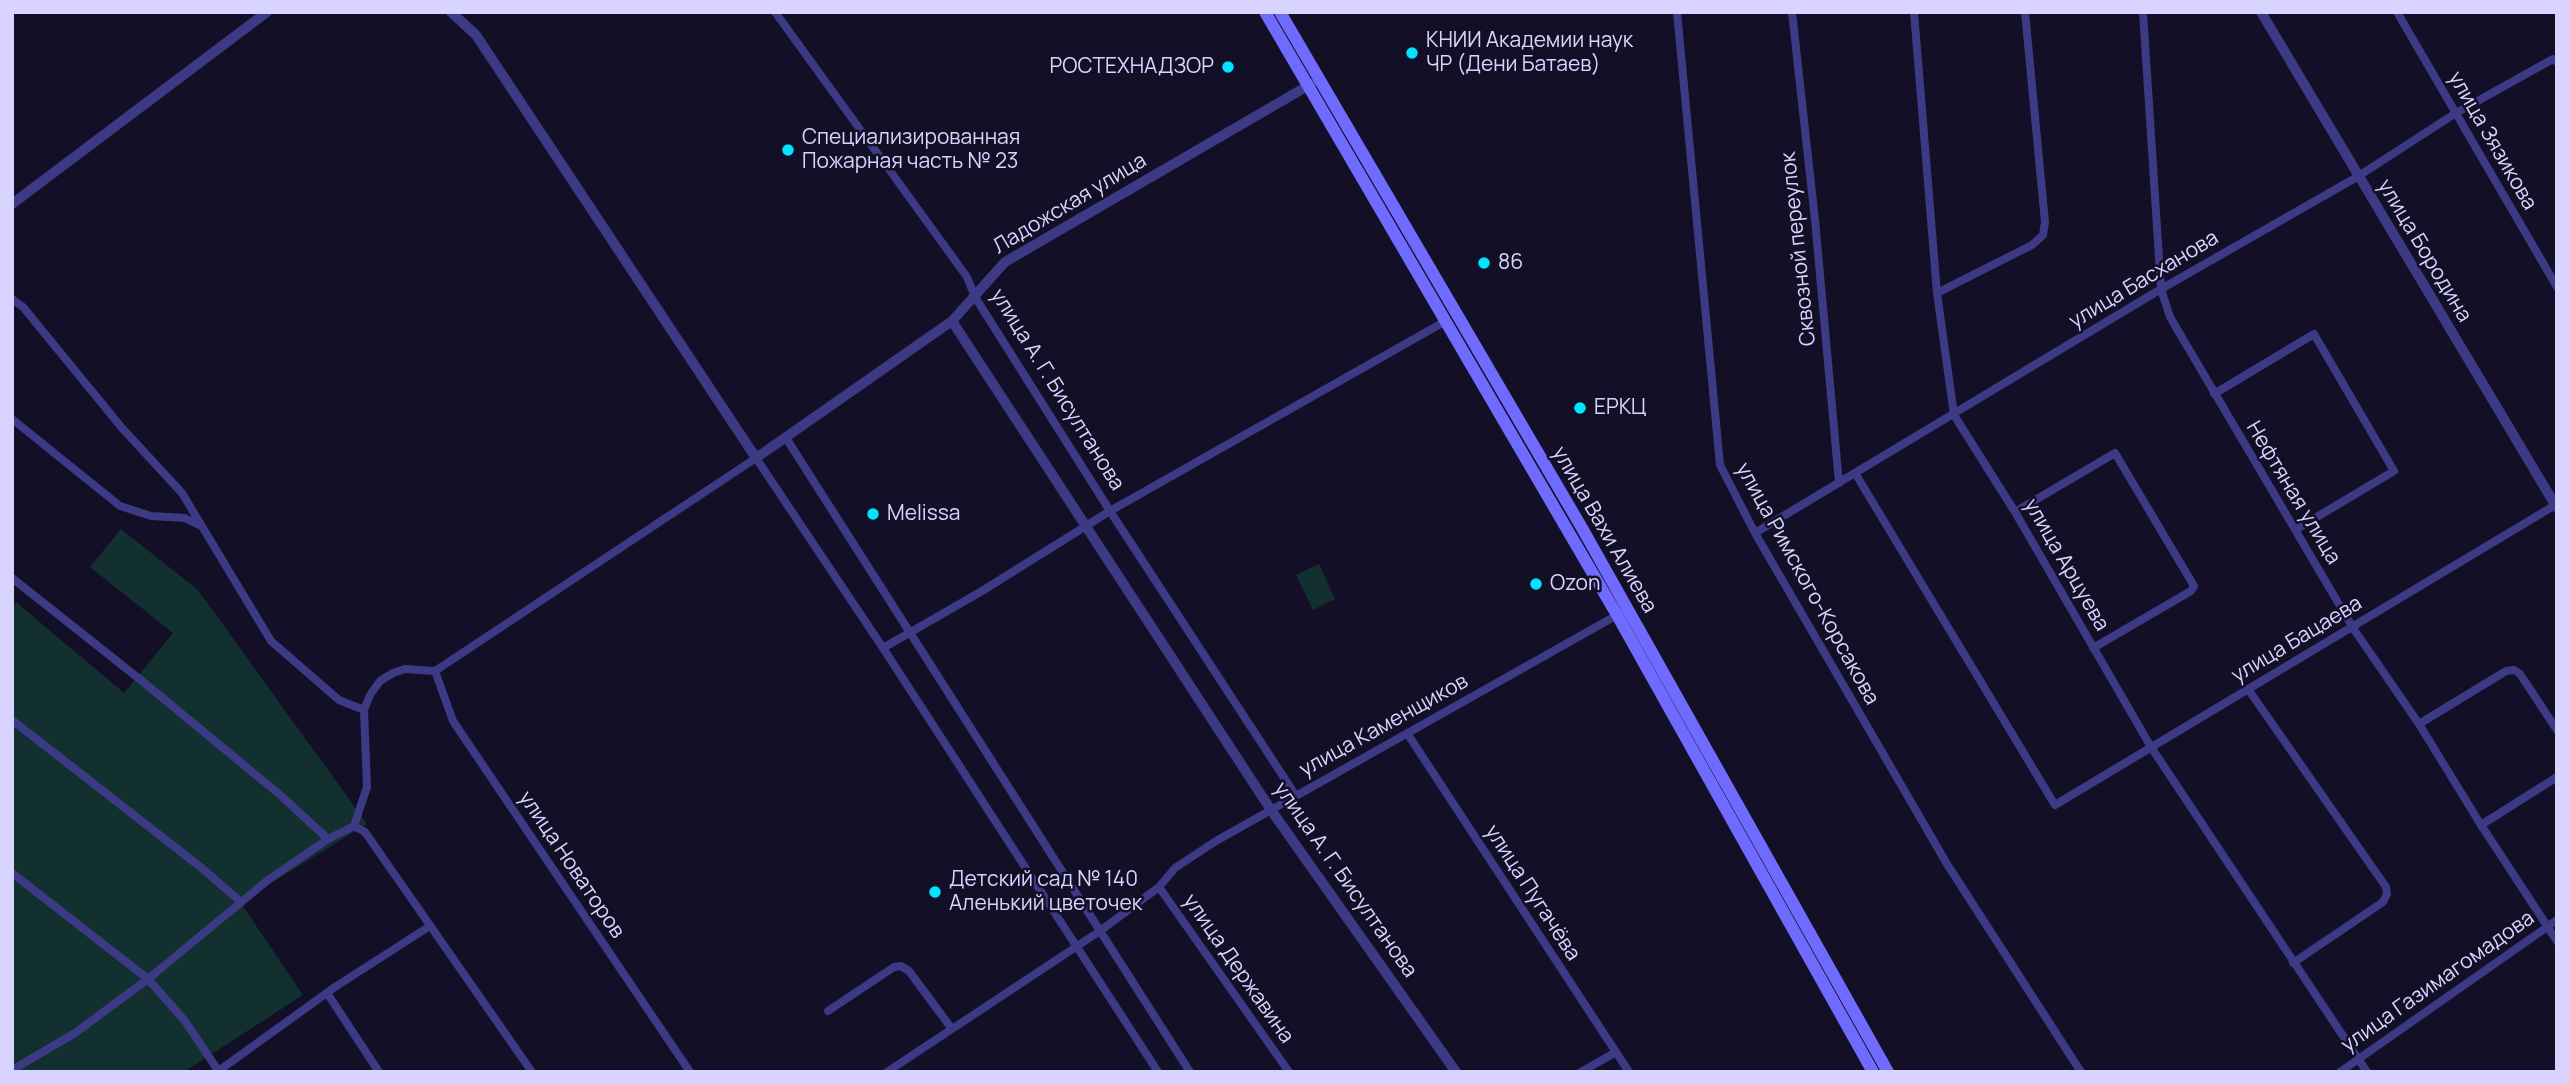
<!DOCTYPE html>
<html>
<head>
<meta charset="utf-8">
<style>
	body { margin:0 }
	#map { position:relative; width:2569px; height:1084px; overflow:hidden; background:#130f26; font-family:Manrope,sans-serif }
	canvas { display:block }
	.frame { position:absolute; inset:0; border:14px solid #d9d4ff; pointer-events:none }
</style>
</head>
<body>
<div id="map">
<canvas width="2569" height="1084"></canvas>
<div class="frame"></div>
</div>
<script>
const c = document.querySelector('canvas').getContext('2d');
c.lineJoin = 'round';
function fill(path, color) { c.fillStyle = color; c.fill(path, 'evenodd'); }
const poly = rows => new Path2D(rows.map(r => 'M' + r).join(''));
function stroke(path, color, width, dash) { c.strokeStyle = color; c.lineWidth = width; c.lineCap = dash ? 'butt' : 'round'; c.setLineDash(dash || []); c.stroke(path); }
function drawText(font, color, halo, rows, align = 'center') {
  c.font = font + ' Manrope,sans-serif'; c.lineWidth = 5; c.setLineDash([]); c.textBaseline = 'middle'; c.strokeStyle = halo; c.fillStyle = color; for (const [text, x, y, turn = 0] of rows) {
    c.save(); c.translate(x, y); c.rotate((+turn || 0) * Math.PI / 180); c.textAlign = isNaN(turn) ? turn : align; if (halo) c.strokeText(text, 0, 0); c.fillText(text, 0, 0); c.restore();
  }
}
const green = poly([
	[121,529,198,590,367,824,240,902,303,995,184,1072,12,1072,12,606,16,602,124,693,173,633,90,567],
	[1319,564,1335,599,1313,610,1296,575]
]);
const minor = poly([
	[775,12,967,277,975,297,1110,511,1296,796],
	[1677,12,1720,465,1755,533,1947,864,2081,1072],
	[1792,12,1815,220,1839,483],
	[1914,12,1937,293,1954,415,2015,512,2151,747,2367,1072],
	[2143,12,2161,289,2170,317,2353,628,2419,724,2481,825,2557,941],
	[2397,12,2557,287],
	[1937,293,2032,245,2043,235,2045,222,2025,12],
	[12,299,23,307,122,428,182,493,271,641,339,700,364,710],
	[2214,394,2314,334,2394,471,2295,530],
	[12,419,120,506,151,516,185,518,201,526],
	[786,438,1190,1072],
	[1855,473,2055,805,2557,504],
	[2015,512,2115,453,2194,586,2191,591,2093,648],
	[1755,533,2161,289,2357,177,2456,113,2553,59,2557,62],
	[12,578,142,681,279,794,328,839],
	[883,648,982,591,1110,511,1444,322],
	[435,671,453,721,690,1072],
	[2248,689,2386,887,2387,894,2383,902,2293,963],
	[12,720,203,869,241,902],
	[2419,724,2506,671,2514,670,2520,674,2557,730],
	[1407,733,1629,1072],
	[2481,825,2557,777],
	[354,826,365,832,532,1072],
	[12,873,148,979,185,1021,219,1072],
	[1159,887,1289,1072],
	[327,993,379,1072],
	[828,1011,894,967,901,966,909,971,952,1029],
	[12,1070,75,1033,148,979,268,880,328,839,354,826,367,787,364,710,370,695,380,681,393,673,405,669,435,671,756,458,883,648,1158,1072],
	[217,1072,335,987,430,926],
	[887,1072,1100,931,1159,887,1175,868,1216,841,1619,614],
	[1581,1072,1616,1052],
	[2340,1072,2557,920]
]);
const tertiary = poly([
	[451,12,476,35,756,458,952,321,1005,262,1311,84],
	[2261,12,2557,508],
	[12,204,267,12],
	[952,321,1271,810,1456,1072]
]);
const secondary = poly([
	[1265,12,1617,615,1873,1072],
	[1280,12,1582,528,1888,1072]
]);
const markers = [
	[1412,53,7,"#00e5ff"],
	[1228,67,7,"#00e5ff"],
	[788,150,7,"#00e5ff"],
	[1484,263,7,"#00e5ff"],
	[1580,408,7,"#00e5ff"],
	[873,514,7,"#00e5ff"],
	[1536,584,7,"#00e5ff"],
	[935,892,7,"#00e5ff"]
];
const poiNames = [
	["КНИИ Академии наук",1426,41],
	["ЧР (Дени Батаев)",1426,65],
	["РОСТЕХНАДЗОР",1214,67,"right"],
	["Специализированная",802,138],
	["Пожарная часть № 23",802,162],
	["86",1498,263],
	["ЕРКЦ",1594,408],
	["Melissa",887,514],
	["Ozon",1550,584],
	["Детский сад № 140",949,880],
	["Аленький цветочек",949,904]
];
const streetNames = [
	["улица Зязикова",2492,141,60],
	["Ладожская улица",1070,204,-31],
	["Сквозной переулок",1799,249,-96],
	["улица Бородина",2424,251,59],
	["улица Басханова",2144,280,-31],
	["улица А. Г. Бисултанова",1057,390,58],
	["Нефтяная улица",2293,493,59],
	["улица Вахи Алиева",1604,530,60],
	["улица Арцуева",2066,565,60],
	["улица Римского-Корсакова",1807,584,61],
	["улица Бацаева",2297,640,-31],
	["улица Каменщиков",1384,726,-29],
	["улица Новаторов",571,865,56],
	["улица А. Г. Бисултанова",1345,880,55],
	["улица Пугачёва",1532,893,57],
	["улица Державина",1238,969,55],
	["улица Газимагомадова",2438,982,-35]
];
fill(green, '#12302f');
stroke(minor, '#3d3a85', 8);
stroke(tertiary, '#3d3a85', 10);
stroke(secondary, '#6f6bff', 12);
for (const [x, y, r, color] of markers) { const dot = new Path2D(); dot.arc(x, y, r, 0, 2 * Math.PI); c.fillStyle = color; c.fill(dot); stroke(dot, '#130f26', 2.5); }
drawText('21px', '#d9d4ff', '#130f26', poiNames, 'left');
drawText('21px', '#d9d4ff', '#130f26', streetNames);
</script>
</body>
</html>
